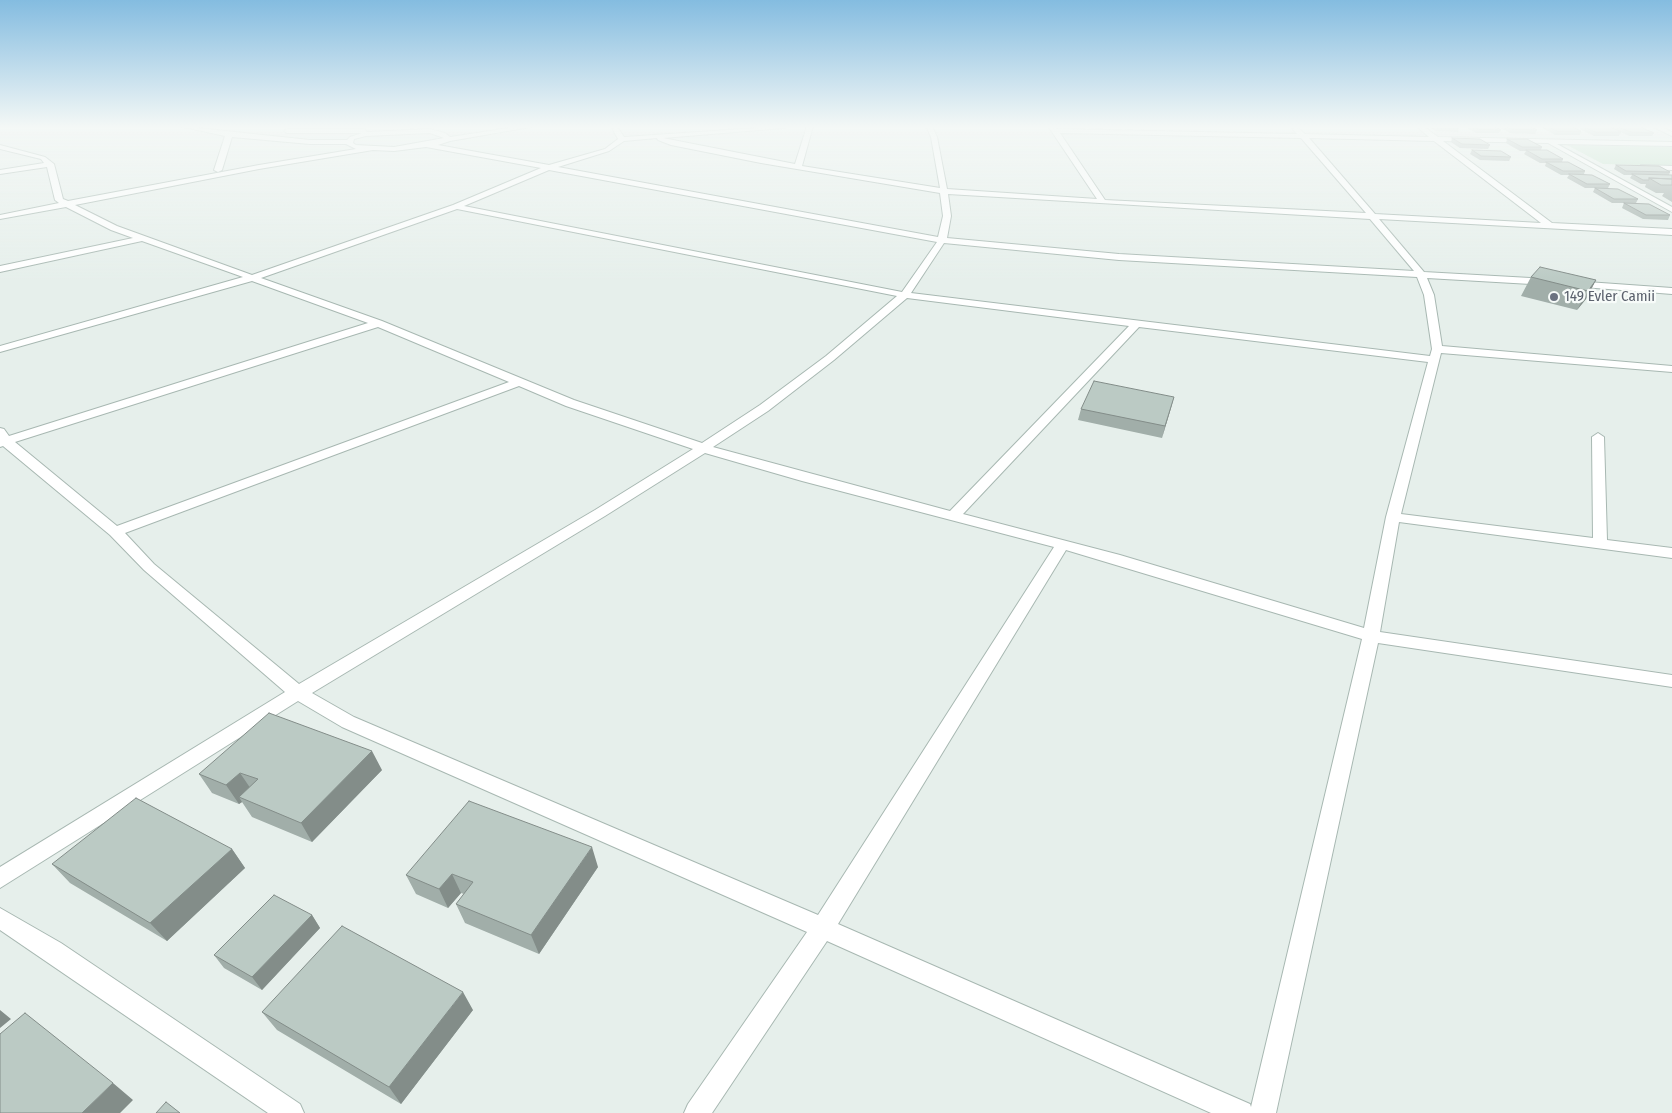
<!DOCTYPE html>
<html>
<head>
<meta charset="utf-8">
<style>
	body { margin:0 }
	canvas { display:block; background:#e6efeb }
</style>
</head>
<body>
<canvas width="1672" height="1113"></canvas>
<script>
const c = document.querySelector('canvas').getContext('2d');
c.lineJoin = 'round';
function fill(path, color) { c.fillStyle = color; c.fill(path, 'evenodd'); }
const poly = rows => new Path2D(rows.map(r => 'M' + r).join(''));
function stroke(path, color, width, dash) { c.strokeStyle = color; c.lineWidth = width; c.lineCap = dash ? 'butt' : 'round'; c.setLineDash(dash || []); c.stroke(path); }
function drawText(font, color, halo, rows, align = 'center') {
  c.font = font + ' "Fira Sans Condensed",sans-serif'; c.lineWidth = 4.5; c.setLineDash([]); c.textBaseline = 'middle'; c.strokeStyle = halo; c.fillStyle = color; for (const [text, x, y, turn = 0] of rows) {
    c.save(); c.translate(x, y); c.rotate((+turn || 0) * Math.PI / 180); c.textAlign = isNaN(turn) ? turn : align; if (halo) c.strokeText(text, 0, 0); c.fillText(text, 0, 0); c.restore();
  }
}
const green = poly([
	[1567,145,1672,147,1672,166,1603,164]
]);
const minor = poly([
	[179,126,310,140,347,140,350,137,362,133,287,133,284,131,287,129,364,129,367,132,430,129,445,133,450,137,522,126,536,126,450,141,438,145,549,165,605,149,618,139,611,126,617,126,624,137,787,126,784,128,663,138,795,164,807,126,813,126,802,166,940,188,931,137,926,126,932,126,937,137,947,189,1097,199,1048,126,1054,126,1057,129,1297,134,1290,126,1296,126,1305,134,1429,137,1416,126,1423,126,1438,137,1672,142,1672,146,1557,144,1672,207,1672,212,1548,143,1443,141,1552,223,1672,229,1672,235,1379,219,1424,272,1548,279,1553,282,1548,285,1427,278,1434,295,1442,346,1672,366,1672,372,1441,353,1401,514,1593,538,1592,437,1598,433,1604,437,1607,540,1672,548,1672,558,1399,522,1380,632,1672,675,1672,687,1378,643,1276,1113,1211,1113,827,941,712,1113,684,1113,688,1104,807,932,342,727,298,701,0,888,0,867,285,692,144,570,110,535,3,446,0,447,0,428,4,429,9,436,368,323,252,281,0,352,0,346,243,277,142,241,0,272,0,266,133,238,111,230,66,207,0,219,0,215,59,203,55,200,47,167,0,174,0,170,44,163,41,159,0,149,0,145,45,157,54,164,63,199,68,201,259,165,356,149,346,144,310,144,232,137,222,170,218,172,214,170,225,136,179,126],
	[430,133,444,138,394,147,356,145,353,143,354,139,366,136,430,133],
	[1060,133,1301,138,1366,213,1105,200,1060,133],
	[657,138,658,140,671,145,761,163,940,193,943,216,938,237,558,167,609,151,624,141,657,138],
	[1309,138,1434,141,1541,223,1375,214,1309,138],
	[426,147,541,168,453,205,252,275,117,226,75,205,259,169,373,150,394,151,426,147],
	[549,170,937,242,902,292,464,206,549,170],
	[948,194,1370,219,1414,271,1119,254,947,238,951,216,948,194],
	[457,209,897,296,826,356,760,405,702,443,574,400,382,321,261,278,457,209],
	[944,243,1119,260,1417,277,1424,295,1432,349,1430,356,911,293,944,243],
	[907,298,1129,326,950,511,713,447,768,411,834,360,907,298],
	[378,327,509,382,117,526,15,442,378,327],
	[1139,327,1428,362,1386,517,1364,628,1120,555,963,514,1139,327],
	[519,386,566,406,693,449,595,510,299,684,154,564,125,533,519,386],
	[705,453,802,481,1054,547,818,915,354,717,312,693,605,516,705,453],
	[1066,550,1362,639,1251,1107,1250,1104,838,924,1066,550],
	[1651,126,1659,126,1672,132,1672,136,1651,126],
	[1641,165,1672,166,1672,170,1638,169,1641,165],
	[1573,281,1672,288,1672,294,1570,286,1570,282,1573,281],
	[0,908,61,943,300,1104,304,1113,268,1113,0,930,0,908]
]);
const wall = poly([
	[1428,126,1455,126,1459,128,1458,132,1436,131],
	[1466,126,1493,126,1501,130,1499,133,1476,133,1465,127],
	[1500,126,1529,126,1537,130,1535,134,1510,133,1499,127],
	[1545,126,1570,126,1581,131,1580,135,1555,135,1543,128],
	[1582,126,1613,129,1614,126,1638,126,1654,133,1652,136,1629,136,1621,132,1619,136,1594,136,1580,129],
	[1452,138,1490,145,1488,149,1460,148,1451,142],
	[1507,139,1542,147,1541,150,1563,159,1562,162,1585,171,1584,174,1610,184,1608,188,1638,199,1636,203,1670,215,1668,220,1643,219,1622,208,1624,203,1612,203,1593,192,1595,188,1585,188,1567,178,1569,175,1561,175,1545,166,1546,163,1540,163,1524,154,1526,151,1520,151,1506,143],
	[1472,150,1511,157,1509,161,1480,160,1470,154],
	[1616,165,1670,172,1669,175,1672,175,1672,202,1662,196,1664,193,1656,193,1645,187,1646,184,1641,184,1630,178,1632,175,1624,175,1614,169],
	[1531,277,1596,280,1586,299,1577,310,1521,296],
	[1174,397,1162,438,1078,420,1081,409],
	[382,770,312,842,252,817,242,802,239,804,212,793,199,774],
	[232,849,245,868,167,941,70,883,52,864],
	[598,867,539,954,465,923,456,904,464,894,461,893,448,908,416,894,406,875],
	[312,915,320,928,262,990,224,968,214,955],
	[473,1010,401,1104,277,1030,262,1012]
]);
const shadedWall = poly([
	[1596,280,1586,299,1577,310,1588,291],
	[1174,397,1171,408,1162,438,1165,426],
	[372,751,382,770,312,842,301,823],
	[240,773,253,792,239,797,242,802,239,804,226,785],
	[592,847,598,867,539,954,531,935],
	[232,849,245,868,167,941,150,923],
	[452,874,461,893,448,908,439,889],
	[312,915,320,928,262,990,252,977],
	[463,992,473,1010,401,1104,389,1087],
	[0,1010,11,1019,0,1028],
	[113,1083,133,1100,120,1113,82,1113]
]);
const building = poly([
	[1435,126,1455,126,1459,128,1438,128,1435,126],
	[1471,126,1493,126,1501,130,1478,129,1471,126],
	[1505,126,1529,126,1537,130,1512,129,1505,126],
	[1547,126,1570,126,1581,131,1557,131,1547,126],
	[1582,126,1607,126,1621,132,1595,132,1582,126],
	[1616,126,1638,126,1654,133,1631,132,1616,126],
	[1452,138,1480,139,1490,145,1462,144,1452,138],
	[1507,139,1527,139,1542,147,1522,147,1507,139],
	[1472,150,1501,151,1511,157,1481,156,1472,150],
	[1526,150,1547,150,1563,159,1542,159,1526,150],
	[1546,162,1568,162,1585,171,1563,171,1546,162],
	[1616,165,1659,166,1670,172,1626,171,1616,165],
	[1569,174,1592,175,1610,184,1587,184,1569,174],
	[1632,174,1672,175,1672,179,1649,178,1649,180,1643,180,1632,174],
	[1649,178,1672,179,1672,185,1661,185,1649,178],
	[1595,188,1618,189,1638,199,1614,199,1595,188],
	[1624,203,1649,204,1670,215,1646,215,1624,203],
	[1540,267,1596,280,1588,291,1531,277,1540,267],
	[1094,381,1174,397,1165,426,1081,409,1094,381],
	[269,713,372,751,301,823,239,797,258,779,240,773,226,785,199,774,269,713],
	[136,798,232,849,150,923,52,864,136,798],
	[469,801,592,847,531,935,456,904,473,882,452,874,439,889,406,875,469,801],
	[274,895,312,915,252,977,214,955,274,895],
	[342,926,463,992,389,1087,262,1012,342,926],
	[25,1013,113,1083,82,1113,0,1113,0,1034,25,1013],
	[166,1102,180,1113,156,1113,166,1102]
]);
const markers = [
	[1554,297,5,"#6b7280"]
];
const farWorshipnames = [
	["149 Evler Camii",1564,297]
];
fill(green, '#bfe0c8');
stroke(minor, '#a8b8b2', 2);
fill(minor, '#fff');
fill(wall, '#a1aea9');
fill(shadedWall, '#838d89');
fill(building, '#bbcac4');
stroke(building, '#838d89', 1);
const sky = c.createLinearGradient(0, 0, 0, 282);
sky.addColorStop(0, '#84bce0');
sky.addColorStop(0.45, '#f4f8f6');
sky.addColorStop(1, '#f4f8f600');
c.fillStyle = sky;
c.fillRect(0, 0, 1672, 282);
for (const [x, y, r, color] of markers) { const dot = new Path2D(); dot.arc(x, y, r, 0, 2 * Math.PI); c.fillStyle = color; c.fill(dot); stroke(dot, '#f7fbf9', 2); }
drawText('15px', '#5b616d', '#f7fbf9', farWorshipnames, 'left');
</script>
</body>
</html>
